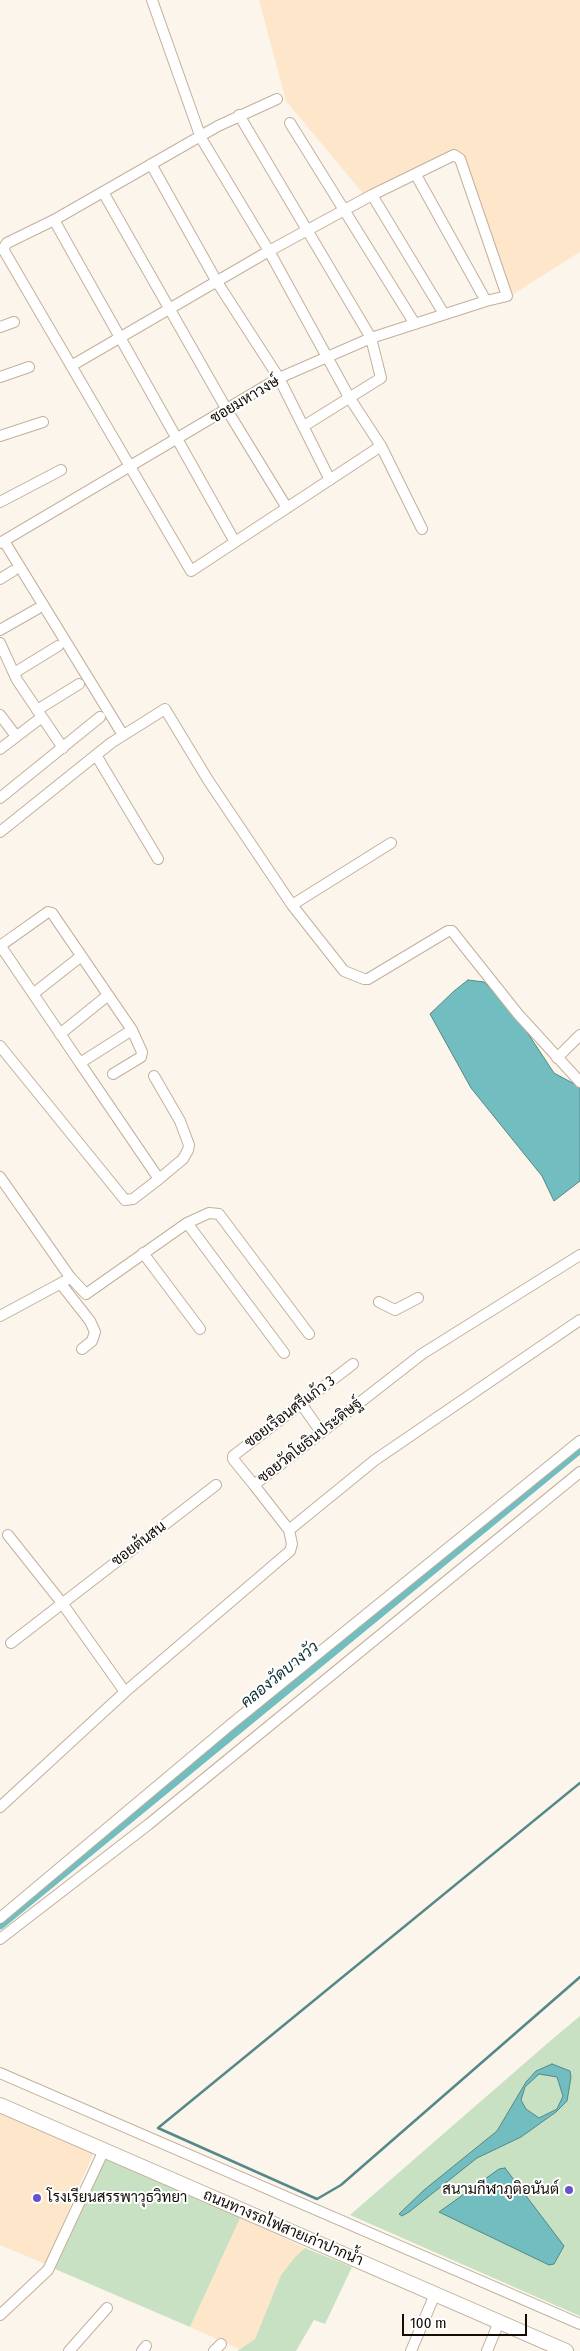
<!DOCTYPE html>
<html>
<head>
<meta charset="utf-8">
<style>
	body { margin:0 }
	#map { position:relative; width:580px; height:2351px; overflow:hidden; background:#fcf5ec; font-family:"Fira Sans Condensed",sans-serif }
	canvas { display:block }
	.scale { position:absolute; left:402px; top:2314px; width:125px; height:22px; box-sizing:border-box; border:2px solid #130d06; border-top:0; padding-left:6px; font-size:15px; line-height:18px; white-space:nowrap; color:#130d06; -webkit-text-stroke:4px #fff; paint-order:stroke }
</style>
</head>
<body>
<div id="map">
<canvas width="580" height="2351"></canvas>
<div class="scale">100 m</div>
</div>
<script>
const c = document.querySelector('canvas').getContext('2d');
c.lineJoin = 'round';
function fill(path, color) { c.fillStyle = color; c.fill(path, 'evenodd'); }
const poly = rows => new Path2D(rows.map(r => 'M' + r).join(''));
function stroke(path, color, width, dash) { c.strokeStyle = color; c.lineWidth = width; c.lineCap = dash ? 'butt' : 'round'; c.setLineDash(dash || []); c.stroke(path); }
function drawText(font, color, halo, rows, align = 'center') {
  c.font = font + ' "Fira Sans Condensed",Sarabun,sans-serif'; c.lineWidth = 4; c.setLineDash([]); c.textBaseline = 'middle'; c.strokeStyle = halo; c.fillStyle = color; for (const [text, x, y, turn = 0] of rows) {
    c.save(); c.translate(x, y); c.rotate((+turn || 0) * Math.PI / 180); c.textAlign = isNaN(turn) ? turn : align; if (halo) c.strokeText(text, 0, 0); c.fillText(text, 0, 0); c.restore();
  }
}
const built = poly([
	[259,0,580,0,580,252,510,296,461,152,365,196,286,101],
	[0,2111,94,2152,45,2264,0,2245],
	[241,2216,305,2248,295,2257,281,2275,255,2339,239,2349,190,2327]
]);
const green = poly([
	[580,2016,580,2316,350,2215,549,2042],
	[106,2158,241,2216,190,2327,55,2269],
	[305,2248,352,2267,325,2324,314,2320,296,2351,237,2351,255,2339,281,2275,295,2257]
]);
const water = poly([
	[468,980,484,982,515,1014,554,1073,580,1087,580,1181,554,1201,542,1176,471,1088,430,1014,454,991,468,980],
	[552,2064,570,2071,571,2077,567,2101,556,2112,521,2137,477,2158,409,2212,402,2216,399,2214,424,2190,497,2131,526,2082,536,2071,552,2064],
	[539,2074,557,2077,563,2096,557,2109,539,2118,526,2109,521,2100,525,2087,539,2074],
	[505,2168,564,2246,554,2264,549,2265,439,2212,499,2169,505,2168]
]);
const stream = poly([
	[580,1783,158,2128,317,2199,341,2185,580,1977]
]);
const canal = poly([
	[0,1925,580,1449]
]);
const minor = poly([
	[152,0,201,138,269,251,349,397,381,446,422,529],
	[277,99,218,126,54,220,7,243,3,249,191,571,381,446],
	[239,115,371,338,381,378,304,426],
	[290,123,415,324],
	[151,164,217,282,279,378,330,480],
	[416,175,486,301],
	[103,192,227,410,287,508],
	[372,195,444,314],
	[54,220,235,542],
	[0,327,14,322],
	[0,377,29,367],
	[0,436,43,422],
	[0,502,61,470],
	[4,541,123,735],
	[0,543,279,378,371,338,486,301,507,296,460,159,454,155,372,195,269,251,71,366],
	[0,579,13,571],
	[0,630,37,609],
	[0,643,17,680,63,748],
	[14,673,58,646],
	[37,710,79,684],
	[0,715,16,736],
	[0,749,42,717],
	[96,755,158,859],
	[0,798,100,717],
	[0,832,111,743,165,709,208,780,292,905,344,971,364,979,368,979,448,931,452,931,518,1014,580,1082],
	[292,905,391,843],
	[0,945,80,1063,132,1030],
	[0,946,48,912,52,913,132,1030,142,1052,141,1057,113,1074],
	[33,994,80,957],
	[60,1034,107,996],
	[0,1046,125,1200,133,1199,159,1179,183,1159,188,1150,189,1145,180,1121,154,1076],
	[557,1058,580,1035],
	[80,1063,159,1179],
	[0,1177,70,1277,86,1294,187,1223,209,1213,219,1214,309,1334],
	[187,1223,284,1353],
	[143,1253,200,1329],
	[61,1284,90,1321,95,1332,92,1341,82,1349],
	[379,1302,395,1310,418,1298],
	[0,1316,65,1281],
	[302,1405,321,1432],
	[254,1485,233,1459,233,1456,353,1364],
	[289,1530,375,1460,580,1320],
	[8,1535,62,1603,125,1692],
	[11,1643,216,1485],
	[0,1807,125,1692,290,1551,292,1544,289,1530,254,1485,422,1354,580,1255],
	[0,1918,230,1725,580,1441],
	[0,1939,149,1824,580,1472],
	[0,2073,580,2324],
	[0,2315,48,2270,104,2150],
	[69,2351,107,2308],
	[142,2351,146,2346],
	[214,2351,221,2344],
	[411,2351,435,2294],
	[487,2351,499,2322]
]);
const major = poly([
	[0,2105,566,2351]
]);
const markers = [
	[569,2190,5,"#6952cb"],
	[37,2198,5,"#6952cb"]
];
const streetNames = [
	["ซอยมหาวงษ์",245,400,-31],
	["ซอยเรือนศรีแก้ว 3",290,1412,-37],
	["ซอยวัดโยธินประดิษฐ์",310,1441,-38],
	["ซอยต้นสน",139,1544,-37],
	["ถนนทางรถไฟสายเก่าปากน้ำ",283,2228,23]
];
const poiNames = [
	["สนามกีฬาภูติอนันต์",559,2190],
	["โรงเรียนสรรพาวุธวิทยา",47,2198,"left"]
];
const waterNames = [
	["คลองวัดบางวัว",280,1675,-39]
];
fill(built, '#fee6cb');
fill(green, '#c8e1c2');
fill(water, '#71bdbf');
stroke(water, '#588', 1);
stroke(stream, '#588', 2.5);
stroke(canal, '#71bdbf', 9);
stroke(minor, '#c2b09c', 12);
stroke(major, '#c2b09c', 16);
stroke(minor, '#fff', 10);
stroke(major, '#fff', 14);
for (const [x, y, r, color] of markers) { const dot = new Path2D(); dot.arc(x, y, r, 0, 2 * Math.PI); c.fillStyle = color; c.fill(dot); stroke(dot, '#fff', 2); }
drawText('15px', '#130d06', '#fff', streetNames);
drawText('15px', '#130d06', '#fff', poiNames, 'right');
drawText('italic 16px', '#0a3132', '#fff', waterNames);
</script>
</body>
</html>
